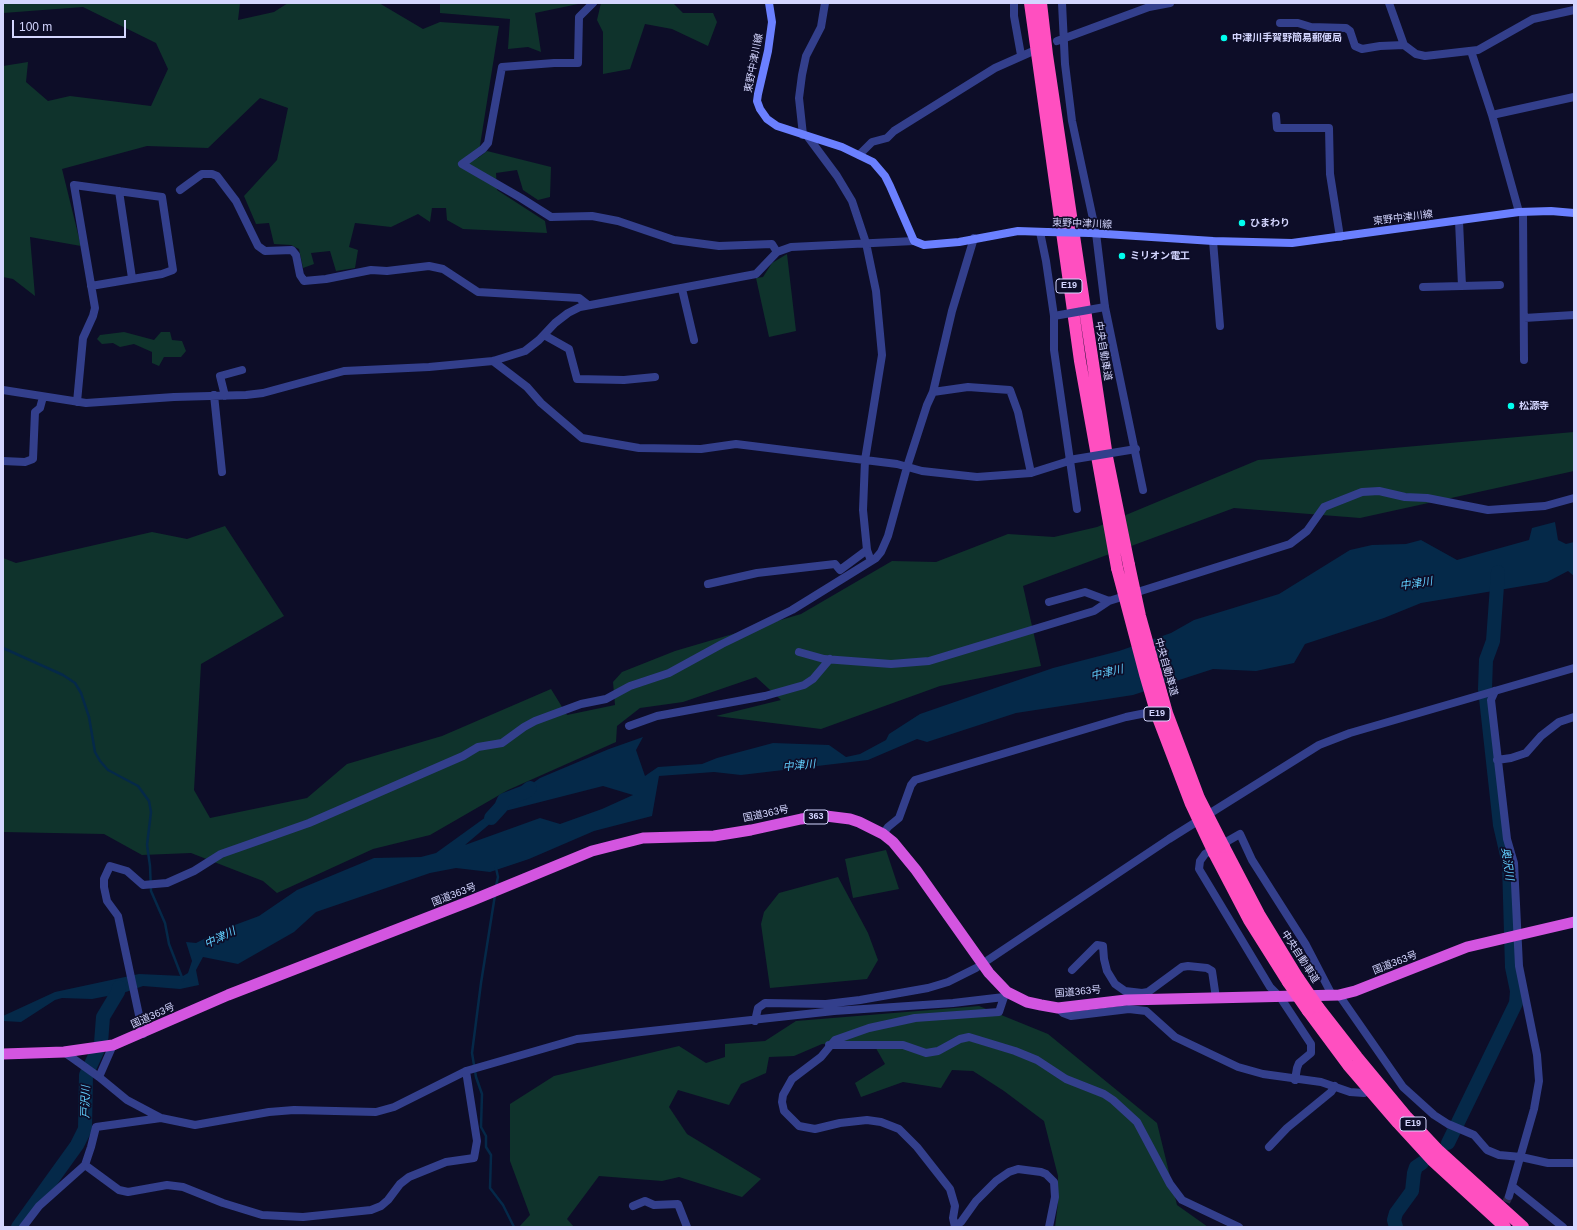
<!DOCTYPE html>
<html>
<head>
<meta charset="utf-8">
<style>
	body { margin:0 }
	#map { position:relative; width:1577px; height:1230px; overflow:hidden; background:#0d0d28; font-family:Arial,sans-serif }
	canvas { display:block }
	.frame { position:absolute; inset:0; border:4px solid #d4d6ff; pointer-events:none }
	.scale { position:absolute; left:12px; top:20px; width:114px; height:18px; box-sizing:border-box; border:2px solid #d4d6ff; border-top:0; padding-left:5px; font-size:12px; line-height:14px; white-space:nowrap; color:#d4d6ff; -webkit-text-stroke:3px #0d0d28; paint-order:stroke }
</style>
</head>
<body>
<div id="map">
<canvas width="1577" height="1230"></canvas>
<div class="frame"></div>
<div class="scale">100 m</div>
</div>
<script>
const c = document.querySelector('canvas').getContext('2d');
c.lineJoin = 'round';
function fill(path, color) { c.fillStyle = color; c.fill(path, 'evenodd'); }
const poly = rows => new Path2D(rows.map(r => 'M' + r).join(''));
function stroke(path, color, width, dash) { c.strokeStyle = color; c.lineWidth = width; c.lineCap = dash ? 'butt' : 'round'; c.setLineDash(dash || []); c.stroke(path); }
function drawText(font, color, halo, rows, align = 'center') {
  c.font = font + ' Arial,"Noto Sans JP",sans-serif'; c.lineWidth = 3.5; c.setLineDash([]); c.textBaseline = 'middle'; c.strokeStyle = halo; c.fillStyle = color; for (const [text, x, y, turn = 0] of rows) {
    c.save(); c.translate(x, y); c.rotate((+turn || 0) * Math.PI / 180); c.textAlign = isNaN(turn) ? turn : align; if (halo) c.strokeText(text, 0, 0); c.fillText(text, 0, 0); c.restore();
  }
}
const green = poly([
	[3,3,240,3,238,20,274,12,288,3,379,3,423,29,440,22,499,26,478,158,487,151,551,167,550,197,538,200,523,190,517,170,496,173,497,190,545,221,547,233,463,229,447,220,446,208,432,208,430,222,418,214,391,227,355,223,349,247,358,250,355,268,336,271,330,251,311,253,314,264,303,268,299,249,291,245,274,244,269,223,256,224,244,196,277,160,288,108,260,98,208,148,147,146,62,169,81,246,30,237,35,296,13,279,3,277,3,66,28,62,26,82,48,101,70,96,151,106,168,69,156,43,83,7,3,13],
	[440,3,583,3,535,13,541,52,528,47,508,49,510,19,440,13],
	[601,3,673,3,683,13,713,13,717,22,708,46,672,29,645,24,630,69,603,74,603,32,597,20],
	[787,254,796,331,769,337,756,278,763,277,772,263],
	[124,332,154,340,161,332,170,332,172,340,182,341,186,351,181,357,164,357,159,366,152,363,152,352,134,344,120,347,113,343,102,344,97,339,100,335],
	[1574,432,1574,471,1360,518,1234,508,1023,586,1041,666,940,686,821,729,716,716,781,700,756,677,683,702,640,708,617,726,616,742,508,790,430,835,373,849,277,893,263,881,191,853,142,855,104,834,3,832,3,558,16,563,152,532,187,539,225,526,284,616,201,664,194,790,210,818,307,798,347,764,442,736,551,689,567,715,615,705,613,682,622,672,675,651,801,614,892,561,936,562,1008,534,1054,537,1097,527,1258,460],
	[886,850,899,889,853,898,845,859],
	[838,877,868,933,878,960,867,979,770,988,761,924,764,912,779,893],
	[979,1006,1048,1034,1157,1123,1177,1205,1208,1227,1055,1227,1058,1203,1058,1176,1044,1121,1004,1091,973,1071,952,1070,941,1088,903,1082,861,1097,855,1083,885,1064,873,1043,822,1044,794,1056,769,1057,766,1073,741,1084,729,1105,678,1090,669,1107,687,1134,761,1179,742,1197,679,1177,662,1181,599,1176,567,1219,574,1227,519,1227,530,1215,510,1161,510,1104,554,1076,679,1046,706,1063,725,1057,725,1044,765,1041,796,1021]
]);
const water = poly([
	[1555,522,1558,540,1566,544,1574,542,1574,576,1568,571,1547,582,1421,603,1384,618,1305,644,1294,663,1256,671,1213,669,1133,695,1016,713,927,742,917,739,868,760,741,775,714,772,659,776,652,816,594,831,529,859,490,872,456,868,430,873,316,912,294,932,238,964,203,957,196,970,199,985,180,989,143,986,123,993,92,999,62,998,55,1000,21,1022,3,1021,3,1016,55,992,139,974,183,976,188,973,192,961,186,942,196,943,224,929,259,916,297,890,374,858,421,857,436,853,540,778,609,749,643,737,636,750,645,776,658,767,702,764,717,758,773,743,829,745,846,757,860,754,886,740,889,734,920,714,1053,668,1119,651,1171,633,1194,620,1279,594,1350,550,1372,545,1406,544,1421,540,1457,560,1529,540,1532,528],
	[603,786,633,795,602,809,560,824,540,818,465,845,505,811]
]);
const stream = poly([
	[3,648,63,675,75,683,81,693,89,717,95,752,100,761,108,770,138,786,149,801,151,812,147,845,150,866,151,891,165,923,169,944,183,980],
	[496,868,498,877,496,886],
	[495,895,481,983,472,1053,476,1077,482,1094,481,1127,486,1136,486,1147,491,1155,490,1188,503,1205,514,1227]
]);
const river = poly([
	[491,818,501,807,504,800,525,792,530,788],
	[1448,1143,1516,1003,1517,991,1512,967,1509,864,1500,825,1485,689,1486,660,1493,641,1498,572],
	[18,1227,77,1145,85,1129,86,1075,101,1043,103,1017,118,992,119,987],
	[1396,1227,1394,1220,1396,1213,1412,1191,1414,1173,1416,1167,1422,1163]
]);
const minorTunnel = poly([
	[1501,1213,1509,1196]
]);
const minor = poly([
	[593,3,579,17,578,63,554,63,502,67,488,143,483,149,462,164,521,198,551,217,592,216,618,221,674,240,719,246,772,244,777,252],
	[1014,3,1014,16,1021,55],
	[1062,3,1065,64,1072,121,1096,233,1105,307,1143,490],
	[1389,3,1404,45,1416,54,1425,56,1478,50,1533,19,1574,10],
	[1280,23,1298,23,1311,27,1346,28,1350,31,1355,46,1362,49,1380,46,1404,45],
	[1057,41,1149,7,1170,3],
	[1471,51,1492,115,1519,212],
	[1492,115,1574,97],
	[1276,116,1277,128,1329,128,1330,174,1340,237],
	[803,135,799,98,802,75,806,56,821,27,825,3],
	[808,137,837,176,852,201,866,243,876,291,882,355,865,460,863,510,867,550,871,561],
	[859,155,872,142,887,138,894,131,995,68,1031,52],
	[180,190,202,174,212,174,217,176,236,201,258,246,265,251,292,250,296,255,300,275,304,281,326,279,371,270,387,271,429,266,443,269,478,292,579,298,588,305],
	[119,191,132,278],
	[1523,212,1524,360],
	[1459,221,1462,286],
	[1040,232,1046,261,1054,316,1054,350,1077,509],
	[1213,241,1220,326],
	[1423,287,1500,285],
	[682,289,694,340],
	[1524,318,1574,315],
	[544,335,569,349,577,379,624,380,655,377],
	[493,361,527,387,541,403,582,438,639,448,701,449,736,444,897,464,922,471,977,477,1031,473,1069,461],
	[3,390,86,403,174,397,246,395,263,393,344,371,429,367,493,361,525,351,539,340,555,323,568,313,580,307,756,274,777,252,791,247,914,241],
	[933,392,968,387,1010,390,1018,412,1031,473],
	[214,395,222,472],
	[225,396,220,376,242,370],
	[77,402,83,338,93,316,95,308,74,185,162,197,173,270,162,274,91,286],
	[3,461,25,462,33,459,35,412,40,408,43,397],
	[708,584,757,573,835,564,840,570,867,550],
	[1049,602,1085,592,1109,601,1290,544,1307,531,1324,507,1362,492,1379,491,1405,497,1427,498,1488,510,1545,506,1574,498],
	[799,652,824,659,891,664,929,661,1094,611,1109,601],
	[1495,691,1491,700,1507,839,1514,863,1519,966,1537,1055,1539,1081,1534,1109,1509,1196],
	[629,726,657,716,765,696,804,685,813,679,830,659],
	[1497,760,1511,758,1526,753,1541,736,1559,722,1574,717],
	[883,834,888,827,899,818,911,785,915,780,1126,717,1151,712],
	[1072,970,1097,945,1103,946,1104,959,1107,971,1115,984,1125,991,1142,993],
	[1339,995,1403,1087,1434,1115,1448,1124,1474,1135,1487,1150,1499,1155,1521,1157,1548,1163,1574,1163],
	[1142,998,1142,993,1148,992,1182,967,1188,966,1207,968,1212,971,1216,998],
	[1058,1008,1063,1013,1071,1016,1129,1009,1146,1011,1175,1037,1238,1067,1263,1074,1321,1082,1350,1092,1364,1093],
	[755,1021,758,1008,765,1003,826,1004,860,1000,928,988,948,982,976,968],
	[143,1034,118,916,107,901,104,887,104,879,110,866,127,871,143,885,167,883,194,871,221,854,309,823,463,756,478,747,502,743,524,727,535,721,581,704,606,699,630,686,669,673,722,644,792,610,876,558,881,552,888,536,907,467,927,405,933,392,952,311,974,238],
	[829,1045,903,1045,926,1053,938,1051,960,1039,969,1037,1015,1051,1037,1060,1066,1079,1104,1094,1113,1100,1137,1122,1170,1184,1182,1200,1239,1227],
	[64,1052,99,1077,127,1100,161,1118,195,1125,269,1112,294,1110,376,1112,394,1107,466,1071,577,1039,834,1011,953,1003,1004,997,1007,992],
	[99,1077,113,1045],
	[1295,1080,1297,1068,1299,1063,1311,1053,1311,1044,1280,997,1270,987,1199,869,1200,861,1205,854,1240,834,1252,860,1306,945,1332,995],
	[1269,1147,1287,1128,1331,1092,1335,1086],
	[85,1165,119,1190,128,1192,167,1185,183,1187,223,1203,262,1215,303,1217,371,1210,381,1206,388,1200,400,1184,409,1177,446,1162,474,1158,477,1141,466,1071],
	[1512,1186,1563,1227],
	[633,1206,645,1201,654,1205,678,1204,687,1227],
	[955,1226,961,1222,976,1201,996,1181,1009,1172,1018,1169,1041,1172,1046,1174,1054,1182,1055,1197,1049,1227],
	[23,1227,39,1206,85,1165,91,1147,96,1127,161,1118],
	[955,1227,953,1218,955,1206,950,1189,917,1147,899,1129,881,1122,867,1120,840,1123,815,1129,799,1126,784,1111,782,1102,783,1095,792,1079,821,1057,835,1040,869,1028,915,1018,999,1012,1004,997]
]);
const tertiary = poly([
	[988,960,1169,839,1319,745,1350,733,1574,668]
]);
const secondary = poly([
	[769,3,772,22,768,51,758,94,757,101,760,109,767,119,777,126,842,147,873,162,885,176,890,186,914,241,924,245,959,242,1018,231,1047,232],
	[1090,233,1213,241,1292,243,1519,212,1551,211,1574,213]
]);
const trunk = poly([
	[3,1054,64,1052,113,1045,228,995,473,900,592,851,643,838,714,836,751,830,801,819,826,816,850,819,859,822,883,834,893,842,916,870,989,973,1007,992,1027,1002,1041,1005,1058,1008,1126,1000,1339,995,1355,991,1467,947,1574,922]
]);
const motorway = poly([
	[1030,3,1080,361,1117,568],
	[1041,3,1047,55,1107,457,1129,565],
	[1224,847,1259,914,1298,978],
	[1214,853,1249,920,1288,982],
	[1318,1007,1357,1057,1406,1116,1439,1151,1523,1227],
	[1308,1011,1348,1065,1398,1123,1432,1160,1505,1227]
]);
const minorBridge = poly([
	[1054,316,1105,307],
	[1069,460,1136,449]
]);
const secondaryBridge = poly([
	[1047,232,1090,233]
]);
const motorwayBridge = poly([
	[1129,565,1140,616,1167,713,1199,798,1224,847],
	[1117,568,1145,674,1157,715,1191,804,1214,853],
	[1298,978,1318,1007],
	[1288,982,1308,1011]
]);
const markers = [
	[1224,38,4,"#0fe"],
	[1242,223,4,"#0fe"],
	[1122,256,4,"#0fe"],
	[1511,406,4,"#0fe"]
];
const shields = [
	[1069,286,26],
	[1157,714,26],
	[816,817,24],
	[1413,1124,26]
];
const shieldNames = [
	["E19",1069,286],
	["E19",1157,714],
	["363",816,817],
	["E19",1413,1124]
];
const poiNames = [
	["中津川手賀野簡易郵便局",1232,38],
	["ひまわり",1250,223],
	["ミリオン電工",1130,256],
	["松源寺",1519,406]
];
const streetNames = [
	["東野中津川線",754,63,-79],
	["東野中津川線",1403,218,-7],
	["東野中津川線",1082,224,2],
	["中央自動車道",1103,351,81],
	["中央自動車道",1166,667,74],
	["国道363号",766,814,-12],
	["国道363号",454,895,-21],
	["中央自動車道",1300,957,57],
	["国道363号",1395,963,-21],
	["国道363号",1078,992,-5],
	["国道363号",153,1016,-24]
];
const waterNames = [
	["中津川",1416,584,-9],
	["中津川",1107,673,-13],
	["中津川",799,766,-6],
	["奥沢川",1507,864,82],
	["中津川",220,938,-26],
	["戸沢川",86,1102,-89]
];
fill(green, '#0f332c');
fill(water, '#052949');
stroke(stream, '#052949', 2.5);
stroke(river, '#052949', 14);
stroke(minorTunnel, '#2b2b48', 8, [8, 4]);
stroke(minor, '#333f8c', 8);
stroke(tertiary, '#333f8c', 8);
stroke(secondary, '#6b80ff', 8);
stroke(trunk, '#d355e0', 11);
stroke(motorway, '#ff4fc0', 12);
stroke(minorBridge, '#333f8c', 8);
stroke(secondaryBridge, '#6b80ff', 8);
stroke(motorwayBridge, '#ff4fc0', 12);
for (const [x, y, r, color] of markers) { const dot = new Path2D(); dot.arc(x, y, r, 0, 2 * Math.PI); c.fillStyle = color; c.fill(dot); stroke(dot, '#0d0d28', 1.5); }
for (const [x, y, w] of shields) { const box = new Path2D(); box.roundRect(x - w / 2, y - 7, w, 14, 3); c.fillStyle = '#0d0d28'; c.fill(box); stroke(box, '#d4d6ff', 1); }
drawText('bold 9px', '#d4d6ff', null, shieldNames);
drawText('bold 10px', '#d4d6ff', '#0d0d28', poiNames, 'left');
drawText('10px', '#d4d6ff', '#0d0d28', streetNames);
drawText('italic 11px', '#62d0ff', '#0d0d28', waterNames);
</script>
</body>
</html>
